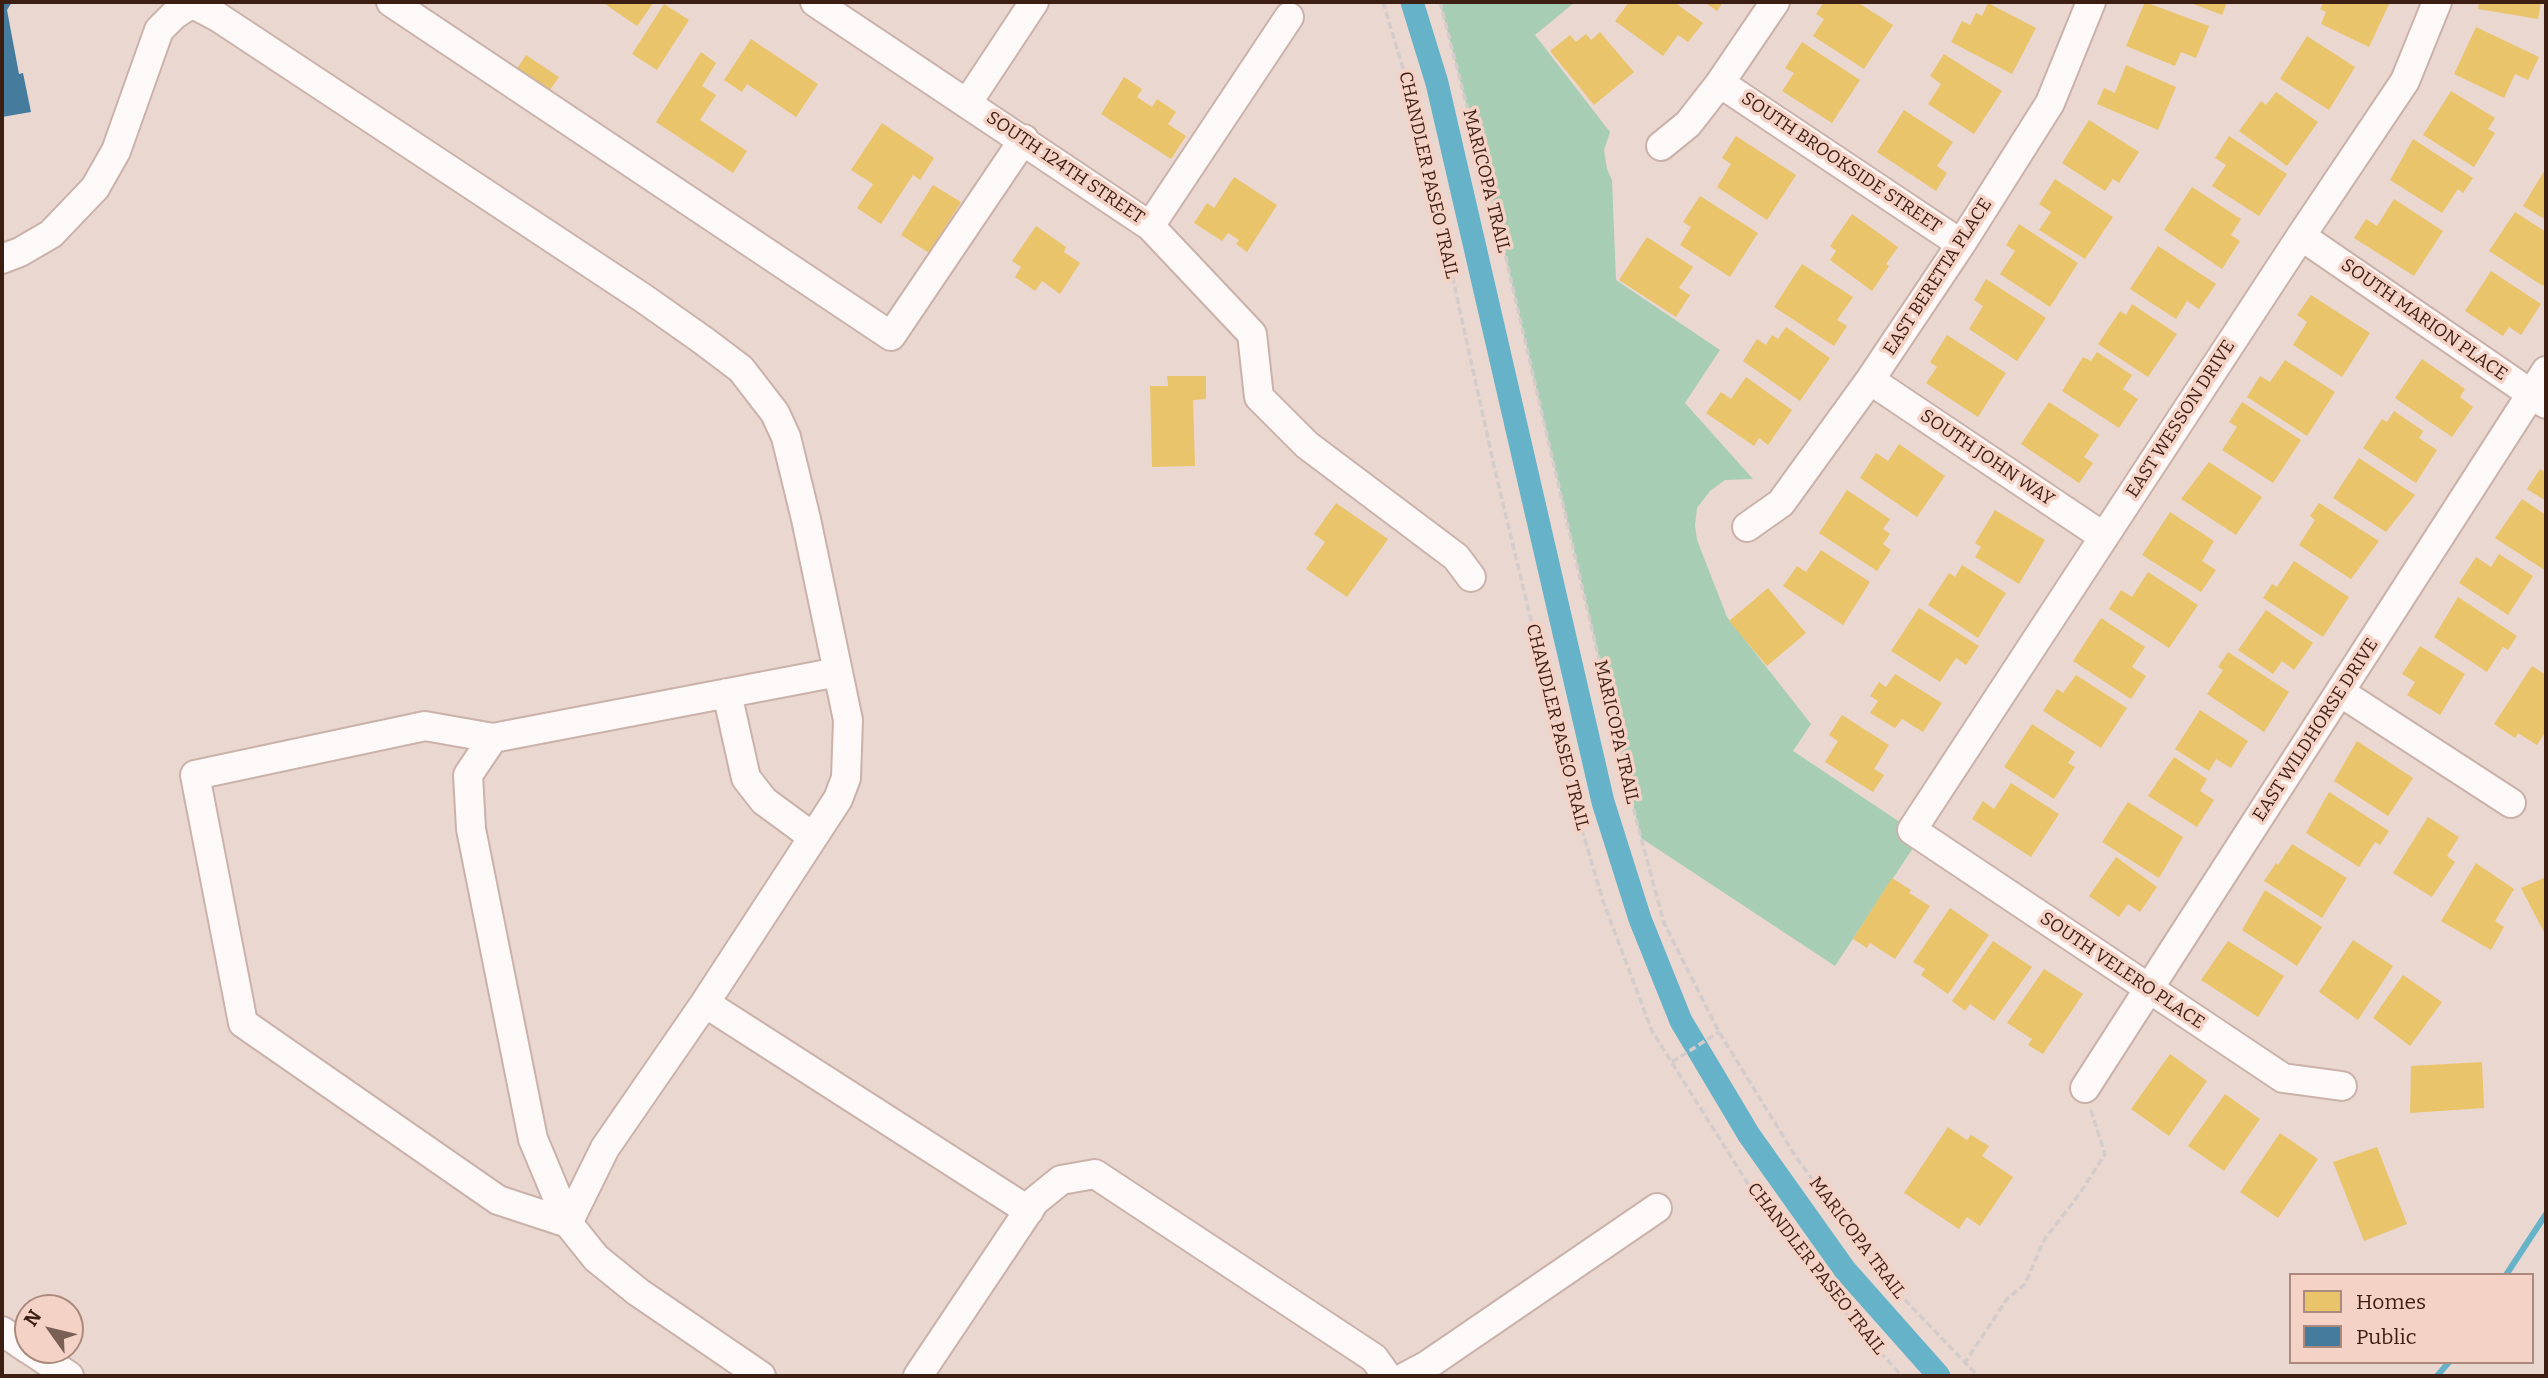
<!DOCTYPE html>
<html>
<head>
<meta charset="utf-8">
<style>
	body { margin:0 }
	#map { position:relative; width:2548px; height:1378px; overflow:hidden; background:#ead7d0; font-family:Bitter,serif }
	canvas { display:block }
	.frame { position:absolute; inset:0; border:4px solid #3d1e12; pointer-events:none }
	.legend { position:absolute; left:2289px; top:1273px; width:245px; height:91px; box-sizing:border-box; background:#f4d2c5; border:2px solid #ab8a7d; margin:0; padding:9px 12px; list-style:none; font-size:21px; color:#3d1e12 }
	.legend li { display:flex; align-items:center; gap:14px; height:35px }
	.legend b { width:35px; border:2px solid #ab8a7d }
	.north { position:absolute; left:14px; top:1294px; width:70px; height:70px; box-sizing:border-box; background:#f4d2c5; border:2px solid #ab8a7d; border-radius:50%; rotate:304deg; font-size:19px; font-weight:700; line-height:28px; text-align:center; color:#3d1e12 }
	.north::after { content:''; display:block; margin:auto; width:24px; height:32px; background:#7a5f54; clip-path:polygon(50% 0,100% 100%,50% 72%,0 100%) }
</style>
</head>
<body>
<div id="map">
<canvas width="2548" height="1378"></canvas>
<div class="frame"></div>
<ul class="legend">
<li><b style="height:19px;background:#e9c46a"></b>Homes</li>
<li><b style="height:19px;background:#457b9d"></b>Public</li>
</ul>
<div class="north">N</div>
</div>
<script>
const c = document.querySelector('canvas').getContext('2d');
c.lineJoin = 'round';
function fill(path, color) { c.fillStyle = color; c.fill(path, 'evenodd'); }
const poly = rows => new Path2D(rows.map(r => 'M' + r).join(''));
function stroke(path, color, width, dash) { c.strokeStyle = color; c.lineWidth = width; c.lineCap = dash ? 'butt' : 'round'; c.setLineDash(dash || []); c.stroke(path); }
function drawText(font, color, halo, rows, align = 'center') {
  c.font = font + ' Bitter,serif'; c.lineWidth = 7; c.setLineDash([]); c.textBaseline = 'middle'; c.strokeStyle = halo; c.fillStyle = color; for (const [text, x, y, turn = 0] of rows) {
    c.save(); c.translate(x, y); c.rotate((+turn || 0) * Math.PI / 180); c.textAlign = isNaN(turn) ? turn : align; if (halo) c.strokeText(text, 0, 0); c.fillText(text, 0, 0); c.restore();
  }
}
const green = poly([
	[1440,2,1575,2,1535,35,1610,132,1604,150,1607,169,1612,180,1616,280,1720,350,1685,403,1753,479,1725,480,1710,491,1697,508,1695,525,1697,540,1727,617,1811,724,1793,751,1921,836,1835,966,1641,838,1505,254]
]);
const homes = poly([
	[602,2,654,2,637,26],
	[1629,2,1674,2,1703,23,1688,42,1678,35,1663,56,1615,21],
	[1704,2,1723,2,1717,11],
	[1824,2,1857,2,1893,25,1864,69,1813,36,1824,19,1816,14],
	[2145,2,2209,26,2196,58,2181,52,2175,66,2126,46],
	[2188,2,2227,2,2222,15],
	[2324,2,2390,2,2369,47,2321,24,2326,12,2320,9],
	[2479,2,2541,2,2538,19,2478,9],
	[1988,3,2036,28,2012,74,1951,42,1962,21,1970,25,1976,13,1982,16],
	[664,4,689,20,657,70,632,54],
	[2476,27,2539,57,2528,80,2515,74,2504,98,2454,74],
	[1600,32,1634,72,1594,105,1550,51,1570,35,1576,42,1586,34,1591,40],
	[2307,36,2355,67,2329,110,2280,79],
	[751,39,818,84,796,117,747,84,742,92,724,80],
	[1802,42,1860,80,1832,123,1782,91,1794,73,1785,68],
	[701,52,716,63,702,86,716,95,700,120,747,151,733,173,656,122],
	[1944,54,2002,91,1974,134,1928,104,1941,84,1930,76],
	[526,55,559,77,547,94,514,73],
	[2126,65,2176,87,2158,130,2097,104,2104,88,2115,93],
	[1124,77,1142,89,1137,97,1152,107,1157,99,1176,112,1168,124,1186,136,1171,159,1101,114],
	[2451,91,2495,118,2488,129,2495,133,2474,167,2423,135],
	[2276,92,2318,122,2287,166,2239,131,2261,101,2266,105],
	[1904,110,1953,142,1937,166,1947,173,1936,191,1877,152],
	[2089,120,2139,152,2119,183,2113,179,2105,191,2062,163],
	[882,123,934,158,920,180,913,175,881,224,857,208,873,184,851,170],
	[1736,136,1796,175,1767,220,1717,187,1731,164,1722,158],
	[2229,136,2287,174,2259,216,2212,186,2226,165,2215,158],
	[2413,139,2473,178,2463,193,2458,189,2442,213,2390,180],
	[2546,168,2546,220,2523,206],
	[1234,177,1277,205,1247,252,1236,244,1239,240,1228,233,1222,241,1194,223,1207,203,1214,208],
	[2055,179,2113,217,2085,259,2039,230,2051,212,2039,204],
	[933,185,961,202,929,253,901,235],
	[2192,187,2241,219,2231,235,2240,241,2222,269,2164,230],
	[1700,196,1758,233,1730,277,1680,245,1691,227,1683,222],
	[2394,199,2443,231,2414,276,2354,238,2366,219,2377,226],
	[2515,212,2546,232,2546,281,2543,286,2489,251],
	[1852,214,1898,247,1886,264,1889,266,1872,291,1830,260,1836,251,1830,246],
	[2019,224,2078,263,2050,307,2000,274,2015,251,2006,245],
	[1036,226,1066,247,1064,252,1080,263,1060,294,1042,281,1035,291,1015,277,1021,267,1012,261],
	[1647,237,1693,267,1679,288,1690,295,1676,317,1619,280],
	[2158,246,2216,284,2199,309,2187,301,2176,319,2130,289],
	[1802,264,1853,297,1837,320,1847,326,1834,346,1774,307],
	[2491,271,2541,304,2521,335,2509,327,2503,336,2465,311],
	[1986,279,2046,318,2017,361,1969,329,1983,306,1974,300],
	[2311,295,2370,333,2342,377,2293,345,2307,322,2297,315],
	[2132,304,2177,334,2148,377,2098,344,2120,311,2126,315],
	[1786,327,1830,358,1800,401,1743,361,1757,339,1766,345,1772,335,1778,339],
	[1947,335,2006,373,1978,417,1926,383,1937,367,1930,362],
	[2097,352,2132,375,2123,389,2138,399,2119,428,2062,391,2083,357,2091,361],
	[2422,359,2465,389,2460,397,2473,407,2452,437,2395,398],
	[2285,360,2335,392,2307,436,2247,397,2260,376,2270,382],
	[1167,376,1206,376,1206,399,1193,400,1195,466,1152,467,1150,386,1168,386],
	[1746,377,1792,410,1768,445,1759,438,1754,446,1706,413,1721,392,1731,399],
	[2049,402,2099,435,2084,457,2093,463,2079,483,2021,444],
	[2242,402,2301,440,2273,483,2222,450,2237,427,2229,422],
	[2394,411,2423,431,2419,438,2437,450,2416,483,2363,448,2382,419,2387,422],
	[1899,444,1945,476,1917,517,1860,478,1876,453,1888,461],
	[2359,458,2415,495,2386,532,2333,498],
	[2209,462,2262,497,2236,535,2181,499],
	[2540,469,2546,473,2546,501,2527,489],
	[1847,490,1890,519,1883,529,1890,534,1883,544,1891,550,1877,571,1819,533],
	[2522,499,2546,515,2546,571,2495,538],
	[1336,503,1388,539,1347,597,1306,569,1325,542,1314,534],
	[2319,503,2379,541,2351,579,2299,545,2315,520,2310,516],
	[1995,510,2045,540,2019,584,1975,557,1981,547,1975,543],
	[2170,512,2214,541,2202,561,2216,570,2201,592,2142,555],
	[1821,550,1870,582,1843,625,1783,586,1797,566,1806,572],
	[2499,554,2533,576,2508,615,2459,583,2476,557,2491,567],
	[2294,561,2349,597,2323,637,2263,598,2272,584,2277,587],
	[1962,565,2006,593,1978,638,1928,605,1949,573,1955,577],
	[2148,572,2198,605,2169,648,2109,609,2121,590,2132,597],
	[1768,588,1806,633,1767,666,1729,621],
	[2458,597,2517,636,2508,650,2503,647,2487,672,2434,637],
	[1919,608,1979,646,1966,665,1956,658,1940,682,1891,651],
	[2266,610,2313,643,2294,670,2282,661,2273,674,2238,650],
	[2101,618,2145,647,2132,667,2146,676,2131,699,2073,661],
	[2420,646,2465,674,2440,715,2407,695,2415,682,2402,674],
	[2228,652,2289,692,2264,732,2207,694,2223,670,2218,667],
	[2532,666,2546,675,2546,731,2537,745,2518,733,2515,738,2494,724],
	[1895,674,1942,703,1923,732,1902,719,1895,728,1870,713,1878,701,1870,696,1879,682,1886,687],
	[2076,675,2127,708,2101,748,2043,711,2057,689,2063,693],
	[2200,710,2248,741,2231,768,2216,759,2209,771,2175,749],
	[1842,715,1889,745,1874,769,1884,775,1873,792,1825,762,1838,741,1829,735],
	[2032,724,2075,752,2068,763,2075,767,2054,799,2004,767],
	[2357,741,2413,778,2388,816,2334,781],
	[2174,757,2207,779,2200,791,2214,800,2197,827,2148,796],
	[2011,783,2059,814,2031,857,1972,819,1983,801,1994,809],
	[2329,792,2389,831,2380,845,2375,842,2359,867,2306,833],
	[2128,802,2183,837,2159,878,2102,842],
	[2428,817,2459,837,2447,856,2455,862,2432,897,2393,873],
	[2292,844,2347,878,2322,918,2264,881,2276,863,2278,865],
	[2116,857,2157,887,2140,912,2128,904,2119,917,2089,896],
	[2476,863,2514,889,2495,921,2504,927,2491,950,2441,921],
	[2546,877,2546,936,2521,888],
	[1892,878,1911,890,1909,893,1930,906,1895,959,1870,943,1867,948,1853,939],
	[2265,890,2322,927,2297,966,2242,930],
	[1950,908,1989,935,1948,994,1921,975,1925,969,1913,962],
	[2353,940,2393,966,2358,1020,2319,992],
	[1993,941,2032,967,1994,1021,1970,1004,1965,1011,1952,1001],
	[2228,941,2284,976,2258,1017,2201,980],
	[2044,969,2083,994,2043,1054,2028,1045,2032,1039,2007,1023],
	[2403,975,2442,1002,2410,1046,2373,1018],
	[2170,1054,2207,1081,2169,1136,2131,1109],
	[2482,1062,2484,1108,2410,1113,2411,1066],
	[2225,1094,2260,1119,2224,1171,2188,1146],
	[1948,1127,1967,1140,1971,1135,1989,1146,1982,1156,2013,1177,1980,1226,1967,1217,1959,1229,1904,1193],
	[2280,1133,2318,1159,2278,1218,2240,1192],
	[2377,1147,2407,1224,2364,1241,2333,1162]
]);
const public = poly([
	[2,2,12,2,7,10,19,74,23,73,31,112,2,117]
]);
const stream = poly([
	[2506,1275,2546,1214],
	[2437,1376,2449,1362]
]);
const canal = poly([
	[1412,2,1437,83,1603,802,1640,919,1681,1021,1749,1135,1845,1270,1939,1376]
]);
const path = poly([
	[1383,2,1417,115,1494,466,1578,816,1603,901,1652,1031,1760,1203,1855,1325,1902,1376],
	[1440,2,1505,254,1635,815,1664,923,1719,1032,1796,1157,1883,1277,1978,1376],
	[1672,1062,1719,1032],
	[1964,1364,2007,1299,2025,1284,2044,1240,2078,1196,2105,1154,2091,1110]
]);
const minor = poly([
	[391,2,891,336,1024,139],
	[815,2,1150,226,1252,334,1259,397,1307,445,1456,557,1471,577],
	[1720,83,1961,244],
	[968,102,1034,2],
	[1661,146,1688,124,1720,83,1775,2],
	[1150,226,1289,17],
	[2301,236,2546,404],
	[2,259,20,252,51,234,95,188,116,151,159,30,174,15,189,5,199,7,218,17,643,298,704,341,741,369,775,413,786,437,806,519,848,720,846,778,838,799,705,1003,605,1148,568,1223,498,1200,243,1023,195,775,425,726,493,738],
	[1870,380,2104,537],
	[1747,527,1781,503,1870,380,1961,244,2050,103,2091,2],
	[2340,692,2511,803],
	[727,693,746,778,764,801,813,837],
	[705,1003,1029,1211],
	[2342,1086,2283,1078,1912,830,2301,236,2405,81,2437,2],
	[2085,1088,2546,371],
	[2,1331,28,1349],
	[30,1350,69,1376],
	[761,1376,638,1292,596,1258,568,1223,533,1139,471,829,468,775,493,738,838,672],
	[918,1376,1035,1201,1061,1180,1095,1174,1374,1358,1387,1376],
	[1407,1376,1426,1366,1657,1208]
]);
const streetNames = [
	["SOUTH BROOKSIDE STREET",1841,163,34],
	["SOUTH 124TH STREET",1065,168,34],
	["CHANDLER PASEO TRAIL",1428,175,77],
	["MARICOPA TRAIL",1486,181,76],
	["EAST BERETTA PLACE",1938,277,-57],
	["SOUTH MARION PLACE",2424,320,35],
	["EAST WESSON DRIVE",2181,419,-57],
	["SOUTH JOHN WAY",1987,458,34],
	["CHANDLER PASEO TRAIL",1557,727,76],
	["EAST WILDHORSE DRIVE",2316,730,-57],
	["MARICOPA TRAIL",1616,732,77],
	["SOUTH VELERO PLACE",2122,971,34],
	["MARICOPA TRAIL",1857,1238,53],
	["CHANDLER PASEO TRAIL",1816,1269,52]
];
fill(green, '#a7ceb4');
fill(homes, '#e9c46a');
fill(public, '#457b9d');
stroke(stream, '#66b3c9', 6);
stroke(canal, '#66b3c9', 23);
stroke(minor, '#cab2aa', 32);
stroke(path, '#d3ccca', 3.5, [7, 3.5]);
stroke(minor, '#fcf9f8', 28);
drawText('18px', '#3d1e12', '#f4d2c5', streetNames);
</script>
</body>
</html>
